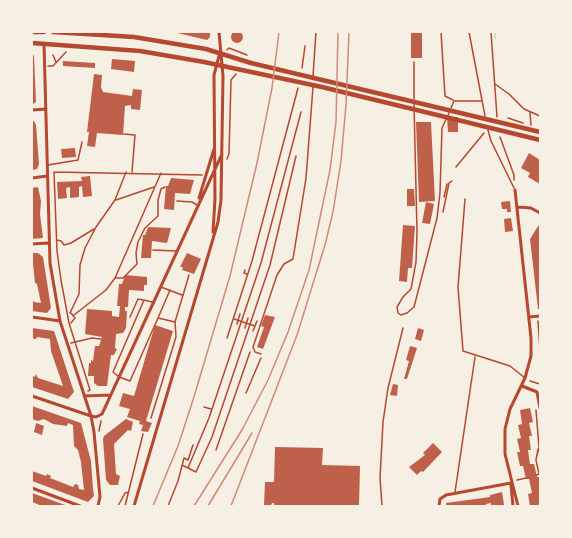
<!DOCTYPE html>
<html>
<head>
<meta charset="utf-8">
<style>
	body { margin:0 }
	#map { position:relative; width:572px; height:538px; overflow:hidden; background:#f6efe4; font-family:"Varela Round",sans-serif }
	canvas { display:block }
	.frame { position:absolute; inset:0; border:33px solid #f6efe4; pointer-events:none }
</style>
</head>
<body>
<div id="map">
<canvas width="572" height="538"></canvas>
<div class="frame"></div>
</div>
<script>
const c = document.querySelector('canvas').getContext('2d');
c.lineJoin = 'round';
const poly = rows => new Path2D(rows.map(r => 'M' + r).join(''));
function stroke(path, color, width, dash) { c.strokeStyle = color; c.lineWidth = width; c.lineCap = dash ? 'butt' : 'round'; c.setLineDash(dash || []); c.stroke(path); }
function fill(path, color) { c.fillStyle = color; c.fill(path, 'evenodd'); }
const stream = poly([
	[495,32,495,39]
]);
const building = poly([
	'231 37a6 6 0 1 1 12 0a6 6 0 1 1-12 0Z',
	[173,32,210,32,210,37,207,40],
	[411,32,422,32,422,58,411,58],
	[32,53,34,56,36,102,32,105],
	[112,59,135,61,134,72,111,69],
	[63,61,95,63,95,68,63,66],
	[94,74,102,75,101,87,103,92,132,96,133,89,142,90,140,110,131,109,131,105,125,106,123,135,97,133,95,147,87,146,89,132,87,132],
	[447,117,458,117,458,132,448,132],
	[32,121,34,121,36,125,39,164,37,169,32,170],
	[416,122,431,122,435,201,419,202],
	[75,148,76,157,62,158,61,149],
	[529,153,540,160,540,184,528,177,530,173,521,168],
	[90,176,92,196,83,197,82,186,79,187,79,197,70,198,70,187,66,188,67,198,58,199,57,182,82,181,81,177],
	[171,178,194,180,190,194,175,193,174,210,164,209,166,186,168,186],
	[38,187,41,201,40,214,43,238,32,239,32,188],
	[407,189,414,189,415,206,407,206],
	[510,201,511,212,507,212,507,209,502,209,501,202],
	[426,202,434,204,430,224,422,223],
	[511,218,513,231,505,232,504,219],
	[540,223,540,309,538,309,530,239],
	[403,225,415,226,412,268,408,268,407,282,399,281],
	[148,227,171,228,167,243,152,241,151,258,141,258,143,235,145,235],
	[32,253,38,253,43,257,51,308,47,313,32,311,32,299,34,302,41,303,37,284,35,283],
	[187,253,201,259,194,274,182,270,183,267,180,267],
	[125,275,147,277,147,285,144,285,144,291,129,290,128,307,125,307,125,311,127,311,126,328,123,333,116,334,115,348,117,349,114,355,111,355,107,386,98,386,94,383,94,376,88,376,89,363,91,363,91,360,93,361,95,346,99,346,102,337,85,334,87,309,112,311,112,316,119,317,120,306,117,306,119,284,122,284],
	[265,315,275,317,263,349,257,347,264,327,261,326],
	[155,325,173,331,146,421,152,423,148,432,141,431,143,425,139,424,140,421,127,417,130,409,119,406,123,393,134,396],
	[32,328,54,331,74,392,68,399,32,387,32,375,35,377,36,374,38,378,63,386,51,351,50,339,37,337,36,339,34,339,32,337],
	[418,328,424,330,421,341,415,339],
	[410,346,417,348,407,379,404,379,409,361,406,360],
	[393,384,398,385,397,396,390,395],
	[32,406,81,423,91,461,93,489,94,496,88,502,32,481,32,471,46,476,47,474,51,476,50,478,73,487,75,484,78,485,79,489,84,490,81,462,78,450,74,446,73,425,68,423,67,426,53,424,44,419,38,421,32,419],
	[530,408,533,422,529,423,532,436,529,436,531,450,528,450,530,464,534,464,537,477,540,477,540,506,530,506,528,494,532,493,529,479,526,479,523,466,520,466,517,452,520,452,517,439,521,438,518,425,522,424,520,410],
	[126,419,133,422,131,431,128,430,114,444,116,474,120,476,118,485,110,485,106,480,103,439,104,436],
	[36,423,44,426,42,435,34,432],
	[433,443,442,452,423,472,421,471,417,475,409,467,425,455,423,453],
	[275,447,323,448,322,465,360,466,359,506,274,506,274,503,272,503,271,505,264,505,265,482,274,482],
	[502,492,504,505,502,506,491,506,491,503,486,504,486,506,446,506,446,503,490,497,490,495],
	[32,493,68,506,42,506,32,502]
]);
const path = poly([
	[491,32,497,117],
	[227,50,229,48,247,55],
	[53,55,56,62],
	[48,66,53,66,66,52],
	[302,68,305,46],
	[540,83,540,102],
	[495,84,509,94,524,109,540,116],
	[530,113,531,125],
	[508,118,523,123],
	[124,134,135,135,132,172],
	[500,137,514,175,514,180],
	[227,159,229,154,231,80,236,74],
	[456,167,484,133],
	[54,172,57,251,61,280,69,323,90,390,88,391],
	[54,172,202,175],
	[444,197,447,184],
	[116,200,154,187],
	[443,212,449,183,452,181],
	[57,240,61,241,64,245,71,243,94,229],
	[245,270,244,273,247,274],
	[116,278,123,278,137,264,136,253,138,242,145,228,158,216,158,200,161,189,165,187],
	[70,313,79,294,80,265,85,248,96,227,115,200,126,172],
	[71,313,75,318,71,323],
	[74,315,106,290,115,278,161,173],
	[234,319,255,326],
	[538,321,540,350],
	[237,324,240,314],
	[245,328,248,318],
	[253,331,257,321],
	[227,338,252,261,298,88],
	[71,343,92,338,101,339],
	[530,381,540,384],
	[246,393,261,358],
	[204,407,211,409],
	[536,410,540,460],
	[99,431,101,421],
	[538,449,536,460,539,474],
	[216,450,250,352],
	[182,465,196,472,212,437,270,265,296,156],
	[188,468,209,418,261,263,301,112],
	[536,475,540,474],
	[517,480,526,478],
	[168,506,178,481,184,458,188,460,193,445]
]);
const service = poly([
	[441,32,445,96,453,100],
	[469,32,485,116],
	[313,76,316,32],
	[414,99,414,62],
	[414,104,417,232,416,262,411,289,403,297,397,307,398,313,401,315,407,313,414,307,437,218,440,193,442,128,449,113],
	[451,108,454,101,481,101],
	[488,130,491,141,514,188],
	[48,165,78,160,82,142],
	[465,199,458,287,463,351,510,366,525,378],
	[177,201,192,202,197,205],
	[153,250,176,251],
	[161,287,182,295],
	[170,290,158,318,175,322,189,275],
	[152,302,144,300,113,372,119,377,130,381,158,318],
	[130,317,138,299,143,300],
	[261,354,255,352,253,347,277,275,284,264,293,259,306,178,313,87],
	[151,418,176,337,175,322],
	[455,492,475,357],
	[118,506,125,493,129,492],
	[125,506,143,434],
	[382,506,380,478,383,422,388,388,403,328]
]);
const minor = poly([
	[44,44,50,263,60,321,91,416,94,432,100,497,98,506],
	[32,110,46,109],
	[32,178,47,176],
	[515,190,531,338,531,356,525,378,510,409,505,429,505,454,518,506],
	[199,198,214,149],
	[518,207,531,208,540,213],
	[213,232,215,199,214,75,219,56],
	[32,244,48,243],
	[32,317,60,321],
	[529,317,540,316],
	[522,386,537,392],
	[537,392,540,408],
	[32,396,91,416,96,417,102,414,222,154],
	[84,396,110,395],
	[511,485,513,506],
	[32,488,80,506],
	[134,506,218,222,221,200,223,76,219,32],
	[439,506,440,499,446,495,511,483]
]);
const secondary = poly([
	[32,32,44,32],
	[53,32,134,37,206,49,251,63,540,132],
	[32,43,140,51,204,62,322,87,540,140]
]);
const tram = poly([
	[208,506,252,433],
	[231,506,297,335,325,245,333,212,341,161,346,105,349,32]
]);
const rail = poly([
	[153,506,178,446,193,400,230,276,257,163,272,88,279,32],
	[194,506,242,430,268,380,288,332,309,270,330,170,336,122,338,32]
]);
stroke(stream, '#c9d6d2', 1.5);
fill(building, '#bf614a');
stroke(path, '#b5482f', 1.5);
stroke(service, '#b5482f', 1.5);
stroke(minor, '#b5482f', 3);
stroke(secondary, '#b5482f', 4.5);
stroke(tram, '#cf8b77', 1.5);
stroke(rail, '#cf8b77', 1.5);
</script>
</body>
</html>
